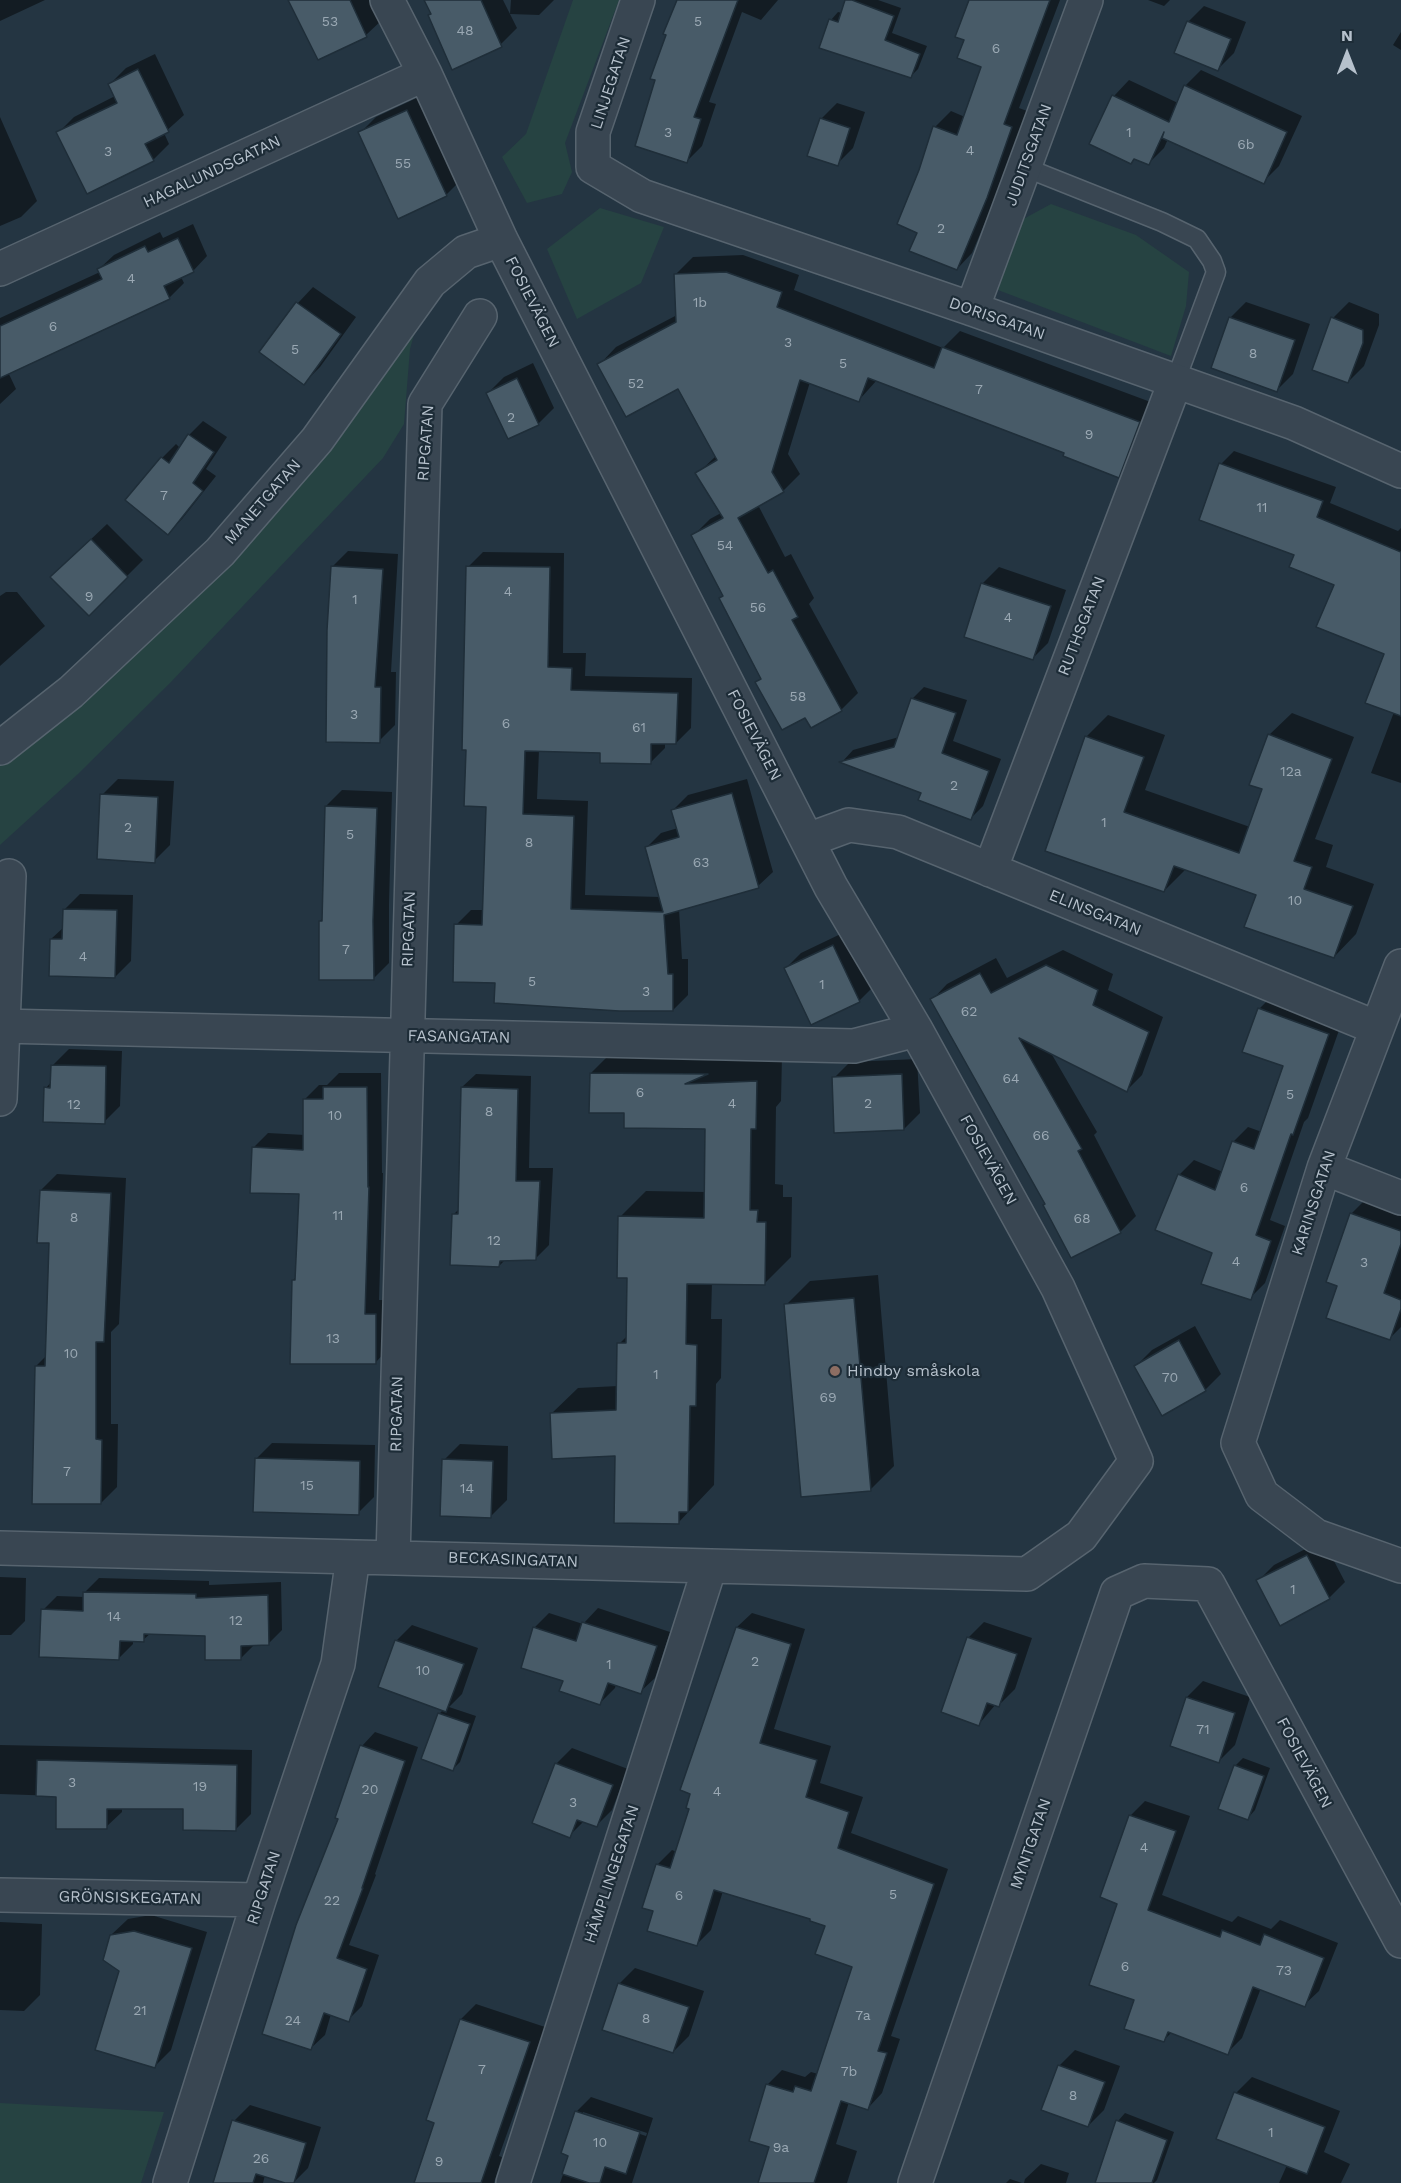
<!DOCTYPE html>
<html>
<head>
<meta charset="utf-8">
<style>
	body { margin:0 }
	#map { position:relative; width:1401px; height:2183px; overflow:hidden; background:#243542; font-family:"Work Sans",sans-serif }
	canvas { display:block }
	.north { position:absolute; left:1317px; top:24px; width:60px; height:60px; -webkit-text-stroke:4px #1d2c37; paint-order:stroke; rotate:0deg; font-size:16px; font-weight:700; line-height:24px; text-align:center; color:#b6c1cc }
	.north::after { content:''; display:block; margin:auto; width:21px; height:27px; background:#b6c1cc; clip-path:polygon(50% 0,100% 100%,50% 72%,0 100%) }
</style>
</head>
<body>
<div id="map">
<canvas width="1401" height="2183"></canvas>
<div class="north">N</div>
</div>
<script>
const c = document.querySelector('canvas').getContext('2d');
c.lineJoin = 'round';
function fill(path, color) { c.fillStyle = color; c.fill(path, 'evenodd'); }
const poly = rows => new Path2D(rows.map(r => 'M' + r).join(''));
function stroke(path, color, width, dash) { c.strokeStyle = color; c.lineWidth = width; c.lineCap = dash ? 'butt' : 'round'; c.setLineDash(dash || []); c.stroke(path); }
function drawText(font, color, halo, rows, align = 'center') {
  c.font = font + ' "Work Sans",sans-serif'; c.lineWidth = 4.5; c.setLineDash([]); c.textBaseline = 'middle'; c.strokeStyle = halo; c.fillStyle = color; for (const [text, x, y, turn = 0] of rows) {
    c.save(); c.translate(x, y); c.rotate((+turn || 0) * Math.PI / 180); c.textAlign = isNaN(turn) ? turn : align; if (halo) c.strokeText(text, 0, 0); c.fillText(text, 0, 0); c.restore();
  }
}
const green = poly([
	[573,0,619,0,565,143,572,172,562,194,527,203,502,157,526,134],
	[1051,204,1136,235,1189,272,1186,306,1171,356,998,290,1016,223],
	[600,208,664,227,641,283,577,319,547,249],
	[420,313,410,349,404,424,383,458,171,682,78,774,0,845,0,755,48,719],
	[0,2103,92,2108,164,2112,141,2183,0,2183]
]);
const shadow = poly([
	[0,0,45,0,0,21],
	[290,0,372,0,382,20,366,35,318,58],
	[425,0,503,0,510,14,511,0,554,0,539,15,510,14,517,28,498,47,432,13],
	[679,0,778,0,761,20,742,12,709,102,716,104,702,146,687,161],
	[847,0,878,0,901,8,892,33,927,46,918,69,911,76,831,20,838,12,842,13],
	[970,0,1060,0,1019,108,1027,111,1003,180,972,253,957,269,919,232,920,171,935,127,951,111,965,117,983,66,966,39],
	[1148,0,1170,0,1164,6],
	[1204,6,1246,22,1234,53,1218,69,1188,22],
	[1401,32,1401,50,1393,45],
	[155,54,184,115,164,133,169,144,153,160,88,192,58,133,74,117,115,96,110,84,126,68],
	[1201,70,1302,116,1279,166,1263,182,1168,139,1164,148,1148,164,1136,158,1131,163,1114,96,1129,80,1178,103,1185,86],
	[423,95,462,179,446,195,399,217,360,133,376,117],
	[837,103,865,112,853,148,837,164,821,119],
	[0,117,37,201,21,217,0,226],
	[193,224,207,256,193,271,181,277,184,283,169,298,8,372,16,389,0,404,0,318,100,272,99,269,114,255,160,232,163,238],
	[743,255,799,275,794,290,943,348,960,331,1156,404,1135,459,1118,476,1066,453,877,380,859,400,810,382,788,454,800,474,783,491,758,505,785,557,791,554,814,598,809,604,858,693,841,710,806,716,757,682,762,678,724,595,693,536,710,519,721,513,697,474,716,456,678,387,599,365,616,347,677,315,676,274,693,257],
	[313,287,356,317,320,367,304,383,261,352,298,303],
	[1246,302,1310,324,1293,374,1277,390,1230,318],
	[1349,302,1379,314,1379,325,1364,366,1348,382,1333,318],
	[533,363,554,408,538,424,488,393,504,377],
	[203,421,227,437,206,469,216,476,182,519,168,533,162,458,176,444,180,448,189,435],
	[1234,451,1336,487,1330,503,1398,531,1401,528,1401,783,1371,773,1394,712,1386,653,1336,584,1296,554,1221,464],
	[107,524,143,560,89,614,68,561],
	[348,551,398,554,391,672,396,672,395,725,379,741,332,567],
	[483,552,564,553,563,653,586,653,585,676,692,678,691,728,676,743,665,743,665,748,650,763,601,751,539,750,537,799,588,801,585,895,661,897,646,848,661,833,678,828,673,810,688,795,747,779,773,872,758,886,679,909,682,959,688,959,688,995,673,1010,496,982,456,925,471,910,484,910,488,806,467,748,468,567],
	[999,567,1066,590,1048,643,1032,659,965,636,983,583],
	[6,592,17,592,45,626,0,666,0,596],
	[924,687,967,700,953,741,1001,759,983,806,970,819,923,792,842,762,853,750,899,737,912,699],
	[1292,713,1354,737,1315,839,1333,845,1326,867,1374,884,1356,934,1334,957,1258,894,1186,869,1164,891,1086,737,1108,715,1165,735,1145,790,1250,827,1264,788,1269,735],
	[118,779,174,781,170,845,154,861,102,795],
	[342,790,392,792,389,904,389,963,373,979,320,921,323,918,326,806],
	[80,894,133,895,131,961,115,977,51,939,64,927,64,910],
	[849,930,875,985,859,1001,785,969,801,953],
	[1063,950,1113,974,1108,990,1163,1017,1142,1075,1127,1090,1051,1053,1097,1132,1094,1135,1136,1216,1120,1232,1047,1204,932,1000,947,984,996,958,1007,978],
	[1274,994,1343,1019,1308,1118,1304,1122,1270,1220,1285,1226,1265,1283,1250,1298,1214,1252,1179,1175,1194,1160,1223,1172,1233,1142,1248,1127,1262,1132,1285,1065,1259,1009],
	[617,1047,782,1056,781,1101,776,1107,775,1184,783,1185,783,1197,792,1197,791,1257,765,1283,712,1282,711,1319,722,1319,721,1378,716,1384,714,1485,678,1523,617,1454,551,1414,578,1388,618,1386,619,1344,628,1335,629,1277,620,1217,646,1191,706,1192,707,1128,625,1112,591,1073],
	[69,1049,122,1051,120,1106,104,1122,46,1088,52,1081,53,1065],
	[917,1059,920,1113,904,1129,834,1078,850,1062],
	[339,1073,381,1073,382,1173,383,1173,379,1300,390,1300,390,1347,376,1362,293,1280,297,1276,301,1192,253,1148,268,1133,305,1135,304,1100,319,1085,327,1085],
	[476,1074,531,1076,529,1168,553,1168,549,1245,535,1259,506,1259,499,1266,454,1214,460,1208,462,1087],
	[57,1174,126,1178,119,1324,111,1332,111,1424,118,1424,117,1487,101,1503,36,1366,47,1355,51,1242,41,1190],
	[1367,1198,1401,1209,1401,1327,1390,1338,1339,1285,1351,1214],
	[878,1275,894,1466,870,1490,786,1305,810,1281],
	[1195,1326,1221,1374,1205,1390,1136,1366,1152,1350],
	[272,1443,375,1445,374,1497,358,1513,256,1459],
	[460,1444,508,1446,507,1500,491,1516,444,1460],
	[1323,1540,1345,1582,1329,1598,1258,1581,1274,1565],
	[0,1577,26,1578,25,1621,11,1635,0,1635],
	[99,1578,209,1581,209,1585,281,1582,282,1630,268,1644,255,1644,241,1658,206,1635,151,1633,143,1640,133,1640,133,1644,119,1658,43,1610,57,1596,85,1597,85,1592],
	[598,1608,670,1632,655,1678,640,1692,616,1684,615,1688,600,1703,565,1680,534,1628,549,1613,583,1624],
	[752,1613,805,1629,774,1729,831,1746,820,1783,863,1797,851,1833,948,1869,891,2036,900,2039,882,2093,868,2108,849,2102,836,2144,857,2151,847,2183,759,2183,771,2146,767,2085,782,2070,805,2077,811,2072,818,2074,854,1966,827,1925,812,1918,723,1891,711,1930,696,1945,655,1910,657,1865,672,1850,677,1852,691,1808,737,1627],
	[984,1622,1032,1638,1015,1689,999,1705,996,1704,979,1724,968,1638],
	[412,1625,478,1648,462,1694,449,1707,476,1716,460,1762,452,1770,439,1714,444,1709,396,1641],
	[1203,1681,1250,1697,1235,1745,1219,1761,1187,1697],
	[375,1732,418,1747,375,1874,376,1875,349,1945,379,1955,362,2006,348,2020,331,2014,325,2035,311,2048,340,1818,362,1746],
	[0,1745,252,1750,251,1814,236,1829,185,1807,122,1807,122,1812,106,1827,58,1796,0,1794],
	[572,1748,628,1769,612,1810,596,1826,584,1821,569,1836,556,1764],
	[1243,1758,1270,1768,1255,1810,1248,1818,1235,1766],
	[1145,1801,1190,1816,1162,1895,1232,1922,1238,1916,1271,1929,1280,1920,1338,1943,1319,1991,1304,2005,1261,1988,1242,2038,1227,2053,1172,2032,1164,2040,1136,1999,1119,1903,1130,1816],
	[151,1915,207,1932,171,2050,155,2066,111,1935,128,1919],
	[0,1922,42,1924,40,1995,24,2011,0,2010],
	[635,1968,704,1991,689,2036,673,2052,619,1984],
	[476,2004,545,2027,499,2156,502,2157,494,2183,416,2183,436,2122,461,2019],
	[1075,2050,1120,2066,1104,2110,1088,2126,1059,2066],
	[1252,2077,1340,2111,1324,2152,1350,2164,1341,2183,1279,2183,1287,2165,1236,2093],
	[591,2097,653,2118,632,2183,560,2183,570,2155,576,2112],
	[583,2112,647,2133,646,2136,583,2115],
	[250,2105,321,2127,308,2168,293,2183,265,2175,263,2183,214,2183,234,2121],
	[1125,2113,1174,2132,1157,2180,1154,2183,1135,2183,1101,2171,1118,2121],
	[1041,2164,1069,2173,1066,2183,1024,2183,1025,2179],
	[1010,2179,1022,2183,1006,2183]
]);
const building = poly([
	[288,0,350,0,367,37,318,60,288,0],
	[424,0,481,0,502,47,452,70,428,15,431,14,424,0],
	[677,0,738,0,694,117,701,119,687,163,635,146,655,80,650,79,666,35,663,34,677,0],
	[845,0,852,0,894,16,885,40,920,54,911,78,819,48,829,19,838,22,845,0],
	[969,0,1050,0,1004,124,1012,127,987,198,957,270,909,251,917,233,897,224,919,170,933,126,957,135,981,67,957,58,964,40,955,37,969,0],
	[1187,21,1231,39,1218,71,1174,53,1187,21],
	[138,69,169,132,145,144,154,161,87,194,56,132,117,103,108,84,138,69],
	[1184,85,1287,132,1264,184,1162,138,1164,132,1149,165,1134,159,1131,164,1089,144,1112,95,1169,122,1184,85],
	[407,110,447,196,398,219,358,132,407,110],
	[820,118,850,128,838,166,807,156,820,118],
	[178,238,194,272,164,286,170,299,0,378,0,326,102,279,97,269,145,246,148,252,178,238],
	[726,272,782,292,777,307,934,368,942,347,1140,422,1119,478,1063,456,1064,453,868,378,859,402,800,380,772,472,784,492,738,518,768,573,773,570,798,617,792,620,842,711,811,728,805,718,782,730,755,682,761,679,719,598,723,596,691,535,723,518,695,473,717,460,678,389,626,417,597,364,676,322,674,274,726,272],
	[296,302,341,334,304,385,259,352,296,302],
	[1229,317,1295,340,1277,392,1211,368,1229,317],
	[1331,317,1363,330,1363,343,1348,383,1312,370,1331,317],
	[517,378,539,425,508,439,486,393,517,378],
	[188,434,214,452,193,483,203,491,168,535,125,500,161,457,169,463,188,434],
	[1219,463,1323,501,1317,517,1401,552,1401,716,1365,703,1384,654,1316,627,1334,585,1289,567,1294,555,1199,520,1219,463],
	[91,539,128,577,89,616,50,577,91,539],
	[331,566,383,569,375,687,381,687,380,743,326,742,327,630,331,566],
	[466,566,550,567,548,667,572,668,571,690,678,693,676,744,651,744,651,764,600,763,600,753,525,751,523,814,574,816,571,909,663,912,645,847,679,837,671,810,732,793,759,888,664,915,668,974,673,974,673,1011,619,1011,494,1003,495,983,453,982,454,924,482,925,486,807,464,806,466,750,462,750,466,566],
	[981,583,1051,606,1033,660,964,637,981,583],
	[911,698,956,713,942,753,989,771,971,820,918,800,921,793,839,762,894,747,911,698],
	[1268,734,1332,759,1294,861,1312,867,1304,889,1353,906,1334,958,1244,927,1256,895,1174,866,1164,892,1045,851,1085,736,1144,757,1124,812,1239,853,1262,789,1249,785,1268,734],
	[100,794,158,797,155,863,97,859,100,794],
	[325,806,377,808,373,921,374,980,319,980,319,921,322,921,325,806],
	[63,909,117,910,115,978,49,976,50,939,62,939,63,909],
	[833,945,860,1002,811,1025,784,968,833,945],
	[1046,965,1098,990,1093,1005,1149,1032,1127,1092,1019,1038,1082,1149,1078,1151,1121,1233,1071,1258,1043,1205,1045,1204,930,999,980,973,991,993,1046,965],
	[1258,1008,1329,1034,1293,1135,1291,1134,1256,1235,1271,1241,1251,1300,1201,1284,1212,1253,1155,1230,1178,1174,1215,1190,1232,1141,1254,1149,1283,1066,1242,1052,1258,1008],
	[51,1065,106,1066,105,1124,43,1122,44,1087,50,1088,51,1065],
	[590,1073,708,1074,685,1084,757,1081,756,1129,751,1129,750,1210,758,1210,757,1222,766,1222,765,1285,687,1284,686,1344,697,1345,696,1406,690,1406,688,1512,679,1512,679,1524,614,1523,615,1456,552,1459,550,1413,616,1410,617,1343,626,1343,627,1278,617,1278,618,1216,704,1218,705,1129,624,1128,624,1113,589,1113,590,1073],
	[902,1074,904,1130,834,1133,832,1077,902,1074],
	[323,1087,367,1087,368,1187,369,1187,365,1314,376,1314,376,1364,290,1364,292,1280,295,1280,299,1194,250,1193,252,1147,303,1150,303,1099,323,1099,323,1087],
	[461,1087,518,1089,516,1181,540,1181,536,1260,500,1261,499,1267,450,1265,452,1214,458,1214,461,1087],
	[40,1190,111,1193,104,1342,96,1342,96,1439,102,1440,101,1504,32,1504,35,1366,45,1366,49,1243,37,1243,40,1190],
	[1350,1213,1401,1231,1401,1244,1384,1293,1401,1300,1401,1309,1390,1340,1326,1318,1337,1286,1326,1282,1350,1213],
	[854,1298,871,1491,801,1497,784,1304,854,1298],
	[1179,1340,1206,1391,1162,1416,1134,1366,1179,1340],
	[255,1458,360,1461,359,1515,253,1512,255,1458],
	[442,1459,493,1461,491,1518,440,1516,442,1459],
	[1307,1555,1330,1599,1280,1626,1256,1580,1307,1555],
	[83,1592,196,1594,196,1598,268,1595,269,1645,241,1646,241,1660,205,1660,205,1636,144,1634,144,1642,120,1641,119,1660,39,1657,41,1609,83,1611,83,1592],
	[582,1622,657,1646,641,1694,608,1683,600,1705,559,1691,563,1681,521,1668,533,1627,576,1641,582,1622],
	[736,1627,791,1644,760,1743,817,1760,806,1797,849,1812,838,1848,934,1884,878,2051,887,2053,868,2110,841,2101,814,2183,758,2183,769,2147,749,2141,766,2084,793,2092,795,2086,811,2091,852,1967,815,1954,825,1926,810,1921,810,1919,714,1890,697,1946,647,1931,653,1911,642,1908,656,1864,670,1868,689,1809,686,1808,690,1794,680,1790,736,1627],
	[967,1637,1017,1654,999,1707,987,1703,979,1726,941,1712,967,1637],
	[395,1640,464,1664,446,1712,378,1687,395,1640],
	[1186,1697,1235,1713,1219,1763,1170,1746,1186,1697],
	[438,1713,470,1724,453,1771,421,1759,438,1713],
	[360,1745,405,1761,362,1888,363,1888,337,1958,367,1969,349,2022,324,2013,311,2050,262,2034,296,1925,338,1819,335,1818,360,1745],
	[37,1760,237,1765,236,1831,183,1830,183,1809,107,1809,107,1829,56,1829,56,1797,36,1796,37,1760],
	[555,1763,613,1785,597,1827,577,1820,570,1838,532,1823,555,1763],
	[1234,1765,1264,1776,1248,1820,1218,1809,1234,1765],
	[1129,1815,1176,1831,1148,1910,1220,1937,1222,1930,1260,1945,1264,1934,1324,1958,1305,2007,1253,1987,1228,2055,1168,2032,1164,2042,1124,2029,1134,2000,1089,1985,1117,1904,1100,1897,1129,1815],
	[134,1931,192,1948,155,2068,95,2050,119,1971,103,1960,110,1935,134,1931],
	[618,1983,689,2007,673,2053,602,2030,618,1983],
	[460,2019,530,2042,481,2183,414,2183,434,2123,426,2120,460,2019],
	[1058,2065,1105,2082,1088,2127,1041,2110,1058,2065],
	[1234,2092,1325,2127,1307,2174,1216,2139,1234,2092],
	[575,2111,640,2132,626,2174,605,2167,600,2183,589,2183,562,2174,568,2156,561,2153,575,2111],
	[232,2120,306,2143,294,2183,285,2183,256,2174,253,2183,213,2183,232,2120],
	[1116,2120,1167,2140,1152,2183,1095,2183,1116,2120]
]);
const service = poly([
	[1024,167,1162,222,1197,239,1212,261,1216,272,1175,382]
]);
const minor = poly([
	[638,0,593,132,593,167,642,196,972,309,1294,423,1401,471],
	[0,269,425,74],
	[972,309,1086,0],
	[0,748,71,692,220,552,317,440,430,282,466,252,501,240],
	[808,840,849,825,898,832,1377,1028],
	[990,870,1175,382],
	[1401,966,1324,1168,1238,1443,1262,1495,1316,1536,1401,1566],
	[0,1026,854,1046,916,1030],
	[0,1099,9,876],
	[1324,1168,1401,1198],
	[0,1548,1027,1574,1081,1536,1136,1461,1058,1288,916,1030,831,887,501,240,425,74,387,0],
	[393,1557,425,404,480,316],
	[0,1895,259,1900],
	[170,2183,259,1900,338,1664,353,1557],
	[513,2183,710,1566],
	[915,2183,1117,1593,1144,1581,1208,1584,1401,1941]
]);
const markers = [
	[835,1371,6,"#8d6e63"]
];
const numberNames = [
	["53",330,22],
	["5",698,22],
	["48",465,31],
	["6",996,49],
	["3",668,133],
	["1",1129,133],
	["6b",1246,145],
	["4",970,151],
	["3",108,152],
	["55",403,164],
	["2",941,229],
	["4",131,279],
	["1b",700,303],
	["6",53,327],
	["3",788,343],
	["5",295,350],
	["8",1253,354],
	["5",843,364],
	["52",636,384],
	["7",979,390],
	["2",511,418],
	["9",1089,435],
	["7",164,496],
	["11",1262,508],
	["54",725,546],
	["4",508,592],
	["9",89,597],
	["1",355,600],
	["56",758,608],
	["4",1008,618],
	["58",798,697],
	["3",354,715],
	["6",506,724],
	["61",639,728],
	["12a",1291,772],
	["2",954,786],
	["1",1104,823],
	["2",128,828],
	["5",350,835],
	["8",529,843],
	["63",701,863],
	["10",1295,901],
	["7",346,950],
	["4",83,957],
	["5",532,982],
	["1",822,985],
	["3",646,992],
	["62",969,1012],
	["64",1011,1079],
	["6",640,1093],
	["5",1290,1095],
	["4",732,1104],
	["2",868,1104],
	["12",74,1105],
	["8",489,1112],
	["10",335,1116],
	["66",1041,1136],
	["6",1244,1188],
	["11",338,1216],
	["8",74,1218],
	["68",1082,1219],
	["12",494,1241],
	["4",1236,1262],
	["3",1364,1263],
	["13",333,1339],
	["10",71,1354],
	["1",656,1375],
	["70",1170,1378],
	["69",828,1398],
	["7",67,1472],
	["15",307,1486],
	["14",467,1489],
	["1",1293,1590],
	["14",114,1617],
	["12",236,1621],
	["2",755,1662],
	["1",609,1665],
	["10",423,1671],
	["71",1203,1730],
	["3",72,1783],
	["19",200,1787],
	["20",370,1790],
	["4",717,1792],
	["3",573,1803],
	["4",1144,1848],
	["5",893,1895],
	["6",679,1896],
	["22",332,1901],
	["6",1125,1967],
	["73",1284,1971],
	["21",140,2011],
	["7a",863,2016],
	["8",646,2019],
	["24",293,2021],
	["7",482,2070],
	["7b",849,2072],
	["8",1073,2096],
	["1",1271,2133],
	["10",600,2143],
	["9a",781,2148],
	["26",261,2159],
	["9",439,2162]
];
const streetNames = [
	["LINJEGATAN",611,83,-72],
	["JUDITSGATAN",1029,155,-70],
	["HAGALUNDSGATAN",212,172,-25],
	["FOSIEVÄGEN",532,302,63],
	["DORISGATAN",997,319,19],
	["RIPGATAN",426,443,-86],
	["MANETGATAN",263,502,-49],
	["RUTHSGATAN",1082,626,-69],
	["FOSIEVÄGEN",754,735,63],
	["ELINSGATAN",1095,913,22],
	["RIPGATAN",409,929,-88],
	["FASANGATAN",459,1037,1],
	["FOSIEVÄGEN",988,1160,61],
	["KARINSGATAN",1314,1203,-72],
	["RIPGATAN",397,1414,-89],
	["BECKASINGATAN",513,1560,2],
	["FOSIEVÄGEN",1304,1763,62],
	["MYNTGATAN",1031,1844,-71],
	["HÄMPLINGEGATAN",612,1874,-72],
	["RIPGATAN",264,1888,-72],
	["GRÖNSISKEGATAN",130,1898,1]
];
const poiNames = [
	["Hindby småskola",847,1371]
];
fill(green, '#264342');
fill(shadow, '#0007');
fill(building, '#485b68');
stroke(building, '#1f2e39', 1.5);
stroke(service, '#57646f', 21);
stroke(minor, '#57646f', 36);
stroke(service, '#394652', 18);
stroke(minor, '#394652', 33);
for (const [x, y, r, color] of markers) { const dot = new Path2D(); dot.arc(x, y, r, 0, 2 * Math.PI); c.fillStyle = color; c.fill(dot); stroke(dot, '#1d2c37', 2); }
drawText('14px', '#9aa8b3', null, numberNames);
drawText('16px', '#b6c1cc', '#1d2c37', streetNames);
drawText('16px', '#b6c1cc', '#1d2c37', poiNames, 'left');
</script>
</body>
</html>
